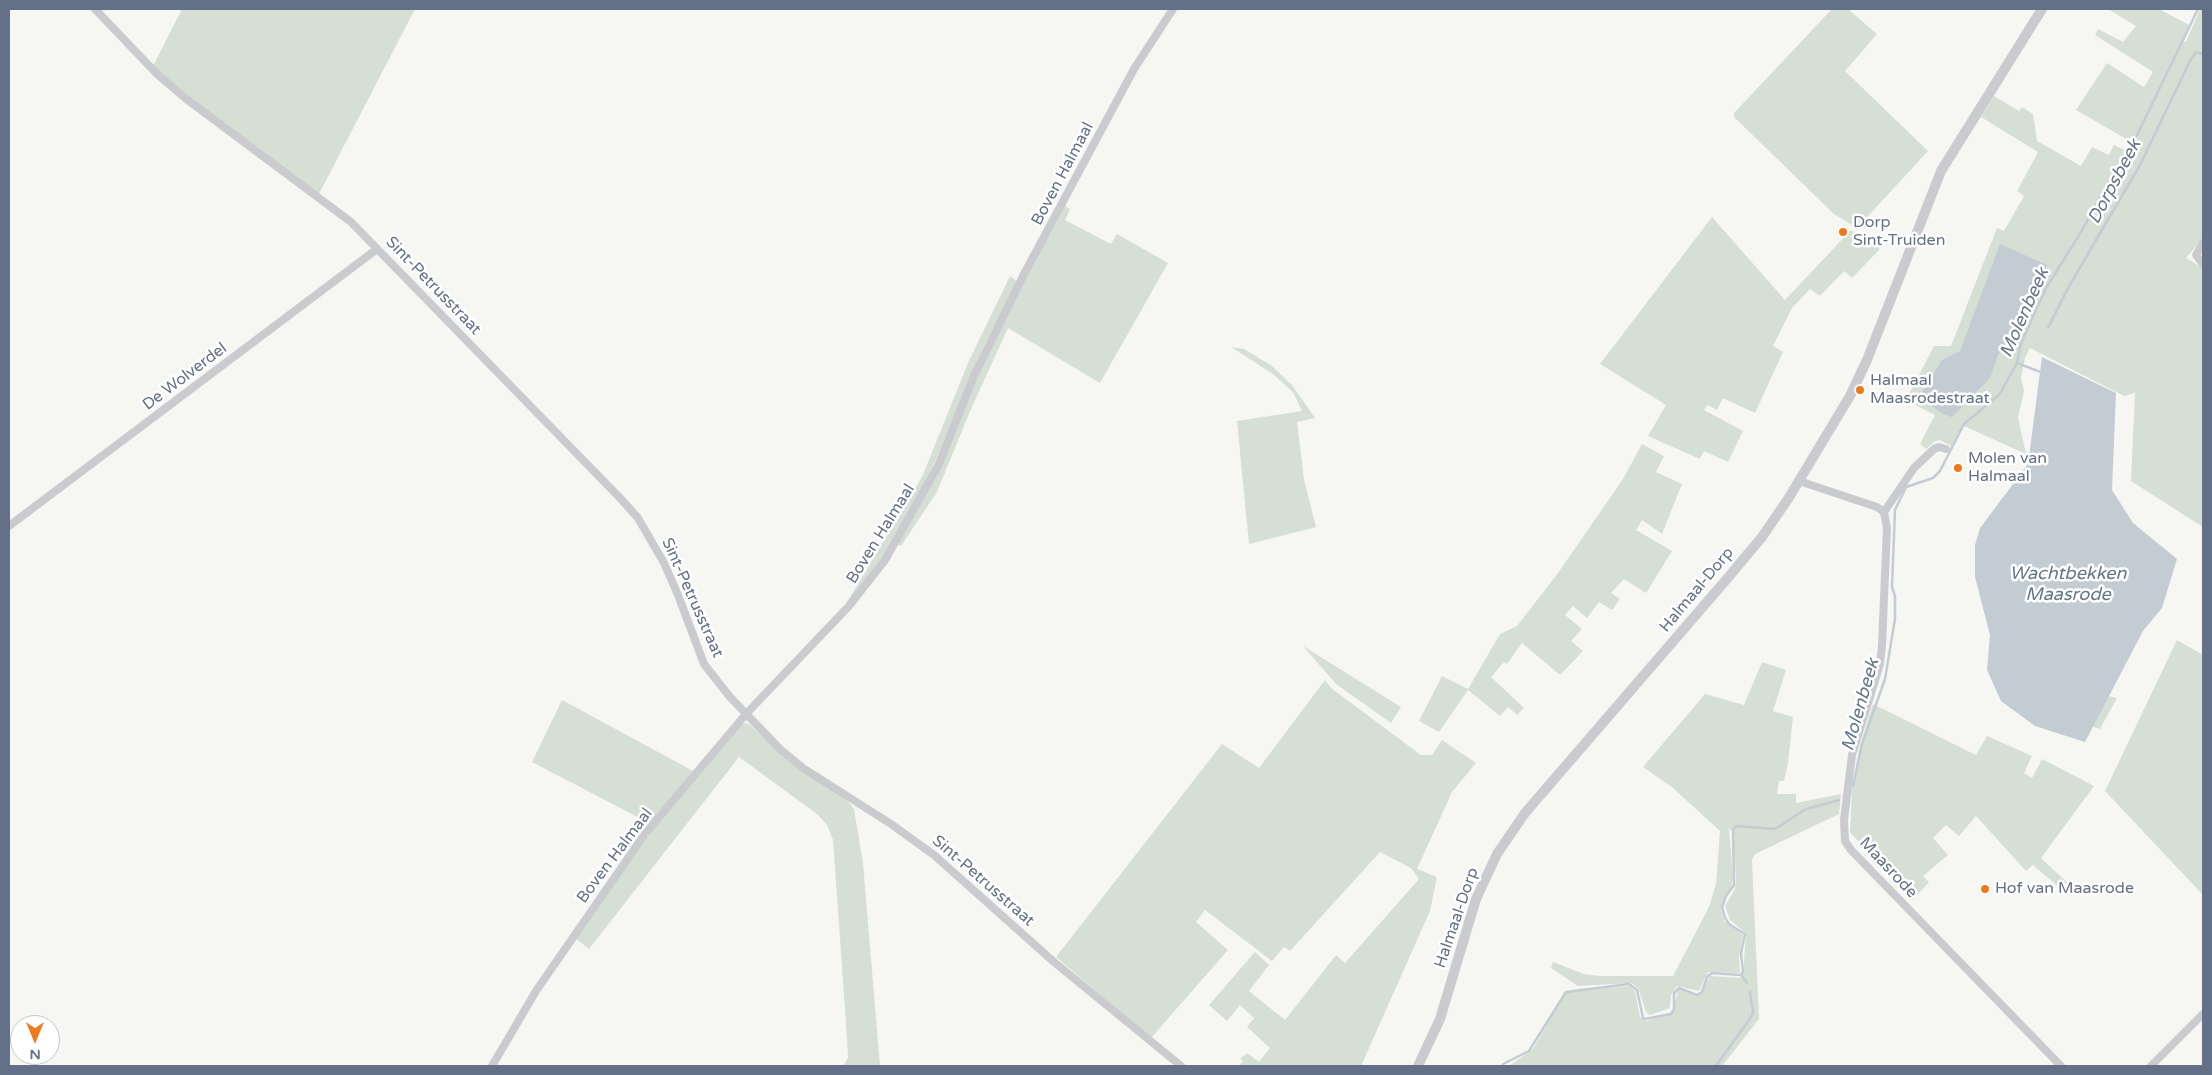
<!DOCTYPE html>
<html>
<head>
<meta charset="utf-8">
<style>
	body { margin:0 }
	#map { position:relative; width:2212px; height:1075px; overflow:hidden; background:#f6f7f3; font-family:"Varela Round",sans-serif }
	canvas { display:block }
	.frame { position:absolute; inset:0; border:10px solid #647087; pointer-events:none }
	.north { position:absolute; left:10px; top:1015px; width:50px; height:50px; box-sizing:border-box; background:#fff; border:1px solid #c1c6cf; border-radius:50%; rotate:180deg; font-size:14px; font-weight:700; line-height:20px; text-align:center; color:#647087 }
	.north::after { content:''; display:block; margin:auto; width:18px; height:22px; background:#ef7a1c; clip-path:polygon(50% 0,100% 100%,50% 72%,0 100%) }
</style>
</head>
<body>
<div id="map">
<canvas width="2212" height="1075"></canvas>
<div class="frame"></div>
<div class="north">N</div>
</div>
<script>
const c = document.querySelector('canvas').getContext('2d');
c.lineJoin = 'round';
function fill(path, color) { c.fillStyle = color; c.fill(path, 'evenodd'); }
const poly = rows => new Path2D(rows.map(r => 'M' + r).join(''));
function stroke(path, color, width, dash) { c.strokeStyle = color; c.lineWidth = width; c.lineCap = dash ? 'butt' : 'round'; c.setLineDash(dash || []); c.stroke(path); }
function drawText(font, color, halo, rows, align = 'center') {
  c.font = font + ' "Varela Round",sans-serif'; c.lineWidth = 5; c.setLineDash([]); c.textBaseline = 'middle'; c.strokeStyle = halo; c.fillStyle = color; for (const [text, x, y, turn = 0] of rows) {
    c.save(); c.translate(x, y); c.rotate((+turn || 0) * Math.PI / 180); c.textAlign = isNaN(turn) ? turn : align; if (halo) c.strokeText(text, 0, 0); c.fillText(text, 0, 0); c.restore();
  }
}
const green = poly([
	[182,9,415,9,319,194,203,109,153,66],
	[1832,9,1848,9,1877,34,1845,71,1928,151,1857,228,1834,214,1734,117,1734,113],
	[2108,9,2159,9,2189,25,2182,40,2186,42,2200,9,2203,9,2203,238,2186,258,2203,268,2203,527,2131,481,2135,393,2124,396,2030,348,2025,358,2021,378,2024,391,2018,418,2026,454,1964,426,1953,447,1940,440,1935,441,1926,449,1920,444,1935,415,1906,400,1934,346,1951,346,1997,228,2004,231,2024,196,2017,191,2038,152,1981,117,1994,96,2019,111,2022,107,2033,114,2037,141,2081,166,2092,147,2109,155,2114,145,2125,150,2130,141,2076,110,2107,63,2144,87,2153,72,2095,35,2098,29,2123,42,2136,26],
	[1065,206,1070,209,1065,220,1111,244,1117,234,1168,263,1100,383,1008,328,971,409,937,492,901,546,897,544,941,465,996,322,982,350,929,476,889,549,843,609,922,477,968,363,1010,276,1022,285],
	[1712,217,1785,300,1851,230,1880,249,1852,278,1844,271,1820,296,1810,289,1792,308,1773,346,1783,352,1755,413,1723,398,1717,410,1707,405,1704,410,1743,431,1728,462,1704,451,1700,459,1648,436,1666,405,1600,364],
	[1231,347,1244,349,1272,366,1292,385,1315,418,1297,422,1304,479,1316,527,1249,544,1237,421,1302,411,1293,392,1273,374],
	[1642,444,1664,456,1656,472,1682,484,1662,534,1642,520,1636,530,1672,551,1646,593,1624,579,1611,593,1620,599,1612,610,1599,602,1587,618,1573,606,1565,615,1582,629,1571,641,1583,651,1560,675,1522,643,1507,664,1504,662,1491,677,1524,708,1517,715,1508,707,1500,716,1468,690,1439,732,1419,721,1442,676,1468,689,1500,634,1517,626,1558,573,1623,479],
	[2177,640,2203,655,2203,895,2105,791],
	[1303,646,1401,707,1391,723,1336,684],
	[1762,662,1786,670,1773,711,1793,717,1788,763,1784,781,1779,781,1777,794,1796,794,1796,803,1841,794,1839,814,1755,854,1752,860,1759,1019,1722,1066,1509,1066,1533,1049,1566,992,1629,986,1635,991,1640,1017,1647,1021,1673,1012,1678,989,1699,995,1710,976,1741,978,1743,975,1746,933,1730,920,1725,906,1735,889,1736,880,1733,831,1729,829,1733,876,1731,889,1724,898,1721,910,1724,921,1743,935,1739,957,1740,973,1708,972,1699,991,1677,986,1671,995,1670,1008,1650,1015,1646,1012,1638,988,1631,983,1578,986,1551,968,1553,962,1584,974,1600,976,1673,976,1709,907,1716,884,1720,831,1673,788,1643,767,1705,694,1744,705],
	[1325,680,1331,688,1421,755,1432,755,1442,740,1476,763,1452,792,1417,869,1437,877,1430,911,1361,1066,1239,1066,1243,1061,1240,1059,1247,1053,1259,1062,1270,1048,1247,1027,1254,1018,1240,1005,1227,1021,1209,1005,1255,952,1269,965,1249,991,1285,1020,1336,955,1345,963,1419,879,1411,868,1380,852,1290,951,1284,947,1272,961,1205,910,1196,922,1228,950,1151,1038,1056,957,1222,744,1259,768],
	[2103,695,2117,698,2100,729,2082,723],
	[562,700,695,772,649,823,532,762],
	[1873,704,1976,755,1987,736,2032,756,2024,773,2032,778,2042,759,2094,786,2041,858,2073,888,2068,895,2033,865,2026,871,1976,816,1959,836,1946,825,1933,838,1948,855,1923,876,1929,882,1912,901,1850,832,1852,790,1859,749],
	[744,723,749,724,799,769,847,800,854,809,863,863,880,1066,843,1066,848,1058,847,1038,833,840,827,825,817,814,739,757,589,949,575,938,642,841,740,726]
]);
const water = poly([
	[2000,244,2047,265,2016,329,1998,355,1990,378,1952,417,1945,415,1924,401,1921,394,1942,360,1960,351],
	[2042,357,2116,393,2112,490,2133,523,2177,559,2162,608,2143,631,2085,742,2035,726,2001,701,1987,670,1990,635,1975,577,1975,545,1980,528,2028,464]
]);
const stream = poly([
	[2048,328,2068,288,2140,165,2190,61,2196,52,2203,54],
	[2017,363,2043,373],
	[1853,786,1862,744,1885,679,1895,619,1895,596,1892,587,1895,510,1906,487,1933,478,1940,471,1964,424,1999,395,2017,363,2021,343,2046,288,2078,237,2109,182,2123,164,2198,9],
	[1741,975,1747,983],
	[1502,1066,1503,1064,1529,1051,1566,992,1629,984,1637,990,1643,1018,1645,1019,1671,1014,1674,1009,1674,993,1679,988,1697,995,1702,992,1707,977,1712,973,1741,975,1743,972,1741,953,1745,934,1729,924,1725,918,1722,907,1726,896,1734,885,1733,829,1737,826,1775,829,1806,809,1839,800],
	[1716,1066,1751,1017,1753,1012,1750,992]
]);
const minor = poly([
	[95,9,157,74,185,98,351,222,621,499,638,518,664,563,678,595,704,664,730,697,780,749,803,768,891,824,934,855,1054,962,1181,1066],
	[2203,243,2196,255,2203,264],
	[1799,481,1877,507,1884,512,1887,528,1882,645,1880,664,1852,755,1844,820,1845,841,1851,850,2061,1066],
	[1884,512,1914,468,1934,449,1939,447,1946,449],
	[9,526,377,249],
	[492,1066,536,991,644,835,746,714,849,606,885,560,938,466,974,376,1023,276,1134,69,1173,9],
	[2151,1066,2203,1014]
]);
const tertiary = poly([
	[1418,1066,1440,1019,1476,899,1497,854,1525,813,1726,580,1762,537,1788,499,1850,396,1867,360,1941,171,2042,9]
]);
const markers = [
	[1843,232,5,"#ef7a1c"],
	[1860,390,5,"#ef7a1c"],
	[1958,468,5,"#ef7a1c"],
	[1985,889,5,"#ef7a1c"]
];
const streetNames = [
	["Boven Halmaal",1063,174,-62],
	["Sint-Petrusstraat",433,286,46],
	["De Wolverdel",185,377,-37],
	["Boven Halmaal",881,534,-58],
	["Halmaal-Dorp",1697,590,-50],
	["Sint-Petrusstraat",692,598,66],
	["Boven Halmaal",615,856,-53],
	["Maasrode",1888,868,47],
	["Sint-Petrusstraat",983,881,41],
	["Halmaal-Dorp",1457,918,-71]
];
const poiNames = [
	["Dorp",1853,223],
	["Sint-Truiden",1853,241],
	["Halmaal",1870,381],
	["Maasrodestraat",1870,399],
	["Molen van",1968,459],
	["Halmaal",1968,477],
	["Hof van Maasrode",1995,889]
];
const waterNames = [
	["Dorpsbeek",2115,182,-62],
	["Molenbeek",2025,313,-66],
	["Wachtbekken",2068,574],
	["Maasrode",2068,595],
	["Molenbeek",1861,705,-74]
];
fill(green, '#d6dfd4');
fill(water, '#c4ccd3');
stroke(stream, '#c4ccd3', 2.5);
stroke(minor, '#c9cbcf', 8);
stroke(tertiary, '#c9cbcf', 10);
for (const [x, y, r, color] of markers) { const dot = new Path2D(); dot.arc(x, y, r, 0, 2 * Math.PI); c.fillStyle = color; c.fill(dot); stroke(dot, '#fff', 2); }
drawText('16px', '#647087', '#fff', streetNames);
drawText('16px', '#647087', '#fff', poiNames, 'left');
drawText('italic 18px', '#64788a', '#fff', waterNames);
</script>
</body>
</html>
